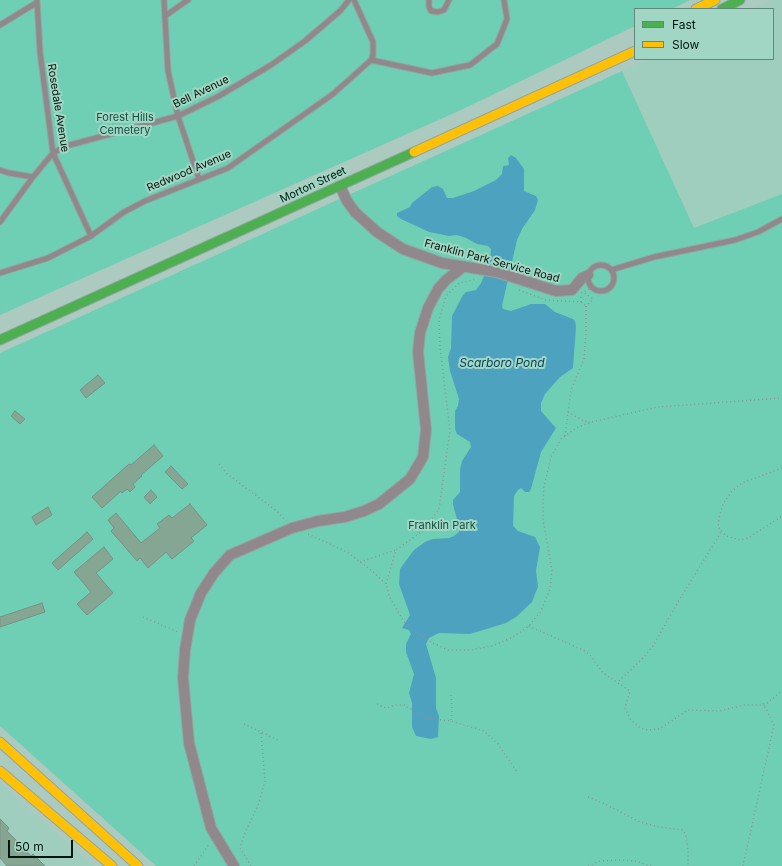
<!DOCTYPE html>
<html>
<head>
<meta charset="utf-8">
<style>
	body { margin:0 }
	#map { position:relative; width:782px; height:866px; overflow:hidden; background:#adcac0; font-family:Inter,sans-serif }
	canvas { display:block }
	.legend { position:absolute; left:634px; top:8px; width:140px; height:52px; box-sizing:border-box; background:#a1d6c4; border:1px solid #61897b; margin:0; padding:5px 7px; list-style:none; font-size:12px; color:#02150e }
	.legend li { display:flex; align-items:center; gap:8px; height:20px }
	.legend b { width:20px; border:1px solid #61897b }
	.scale { position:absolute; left:8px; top:840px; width:65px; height:18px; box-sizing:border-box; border:2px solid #02150e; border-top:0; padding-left:5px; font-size:12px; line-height:14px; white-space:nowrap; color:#02150e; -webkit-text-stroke:3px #a1d6c4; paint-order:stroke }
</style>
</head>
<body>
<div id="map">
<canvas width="782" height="866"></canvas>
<ul class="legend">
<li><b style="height:5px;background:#4caf50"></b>Fast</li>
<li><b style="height:5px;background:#ffc107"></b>Slow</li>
</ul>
<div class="scale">50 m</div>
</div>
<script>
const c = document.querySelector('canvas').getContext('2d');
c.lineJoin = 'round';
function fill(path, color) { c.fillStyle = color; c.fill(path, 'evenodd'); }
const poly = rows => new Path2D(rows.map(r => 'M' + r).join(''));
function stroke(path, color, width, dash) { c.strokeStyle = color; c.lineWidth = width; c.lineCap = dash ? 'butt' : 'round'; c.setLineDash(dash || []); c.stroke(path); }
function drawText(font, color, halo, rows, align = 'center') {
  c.font = font + ' Inter,sans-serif'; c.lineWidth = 4; c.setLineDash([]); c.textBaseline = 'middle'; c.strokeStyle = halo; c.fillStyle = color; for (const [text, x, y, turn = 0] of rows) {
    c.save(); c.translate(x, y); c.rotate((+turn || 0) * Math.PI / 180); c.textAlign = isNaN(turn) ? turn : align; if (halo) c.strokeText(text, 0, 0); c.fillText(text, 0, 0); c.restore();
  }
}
const built = poly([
	[771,0,782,0,782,194,694,228,622,71,647,59,773,59,773,9,752,9],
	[0,783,94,866,0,866]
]);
const green = poly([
	[0,0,690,0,672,9,635,9,635,26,461,110,0,315],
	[622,71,694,228,782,194,782,866,156,866,0,726,0,353]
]);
const water = poly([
	[511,155,516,158,524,169,524,191,536,196,538,200,535,210,522,229,517,240,502,306,503,309,511,311,531,304,545,304,555,312,573,319,575,321,576,327,573,368,560,377,545,394,541,403,541,411,556,428,541,452,531,489,529,492,525,492,521,488,518,490,514,496,513,526,518,531,535,537,540,547,536,571,538,587,535,594,532,602,516,617,506,623,470,634,439,633,429,638,426,644,436,678,436,708,439,716,438,737,431,739,416,736,412,727,412,703,409,693,414,674,406,652,406,644,411,634,409,630,402,628,410,615,399,584,400,569,414,550,425,542,433,539,449,538,454,536,459,532,459,526,453,505,453,500,460,492,460,470,462,461,471,447,470,442,457,434,455,429,455,411,458,406,459,399,450,371,448,357,451,348,452,316,463,295,466,292,476,290,481,283,490,261,491,249,488,246,477,244,466,238,457,235,449,236,429,232,401,219,397,216,397,213,410,207,412,203,432,187,438,186,443,189,447,198,453,198,474,191,496,180,502,174,503,166,509,165,508,158]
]);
const building = poly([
	[98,375,105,383,86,398,80,390,98,375],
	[15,411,25,419,20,424,11,416,15,411],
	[154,445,163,456,141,475,142,476,133,484,135,487,130,492,127,489,122,493,121,491,102,508,92,497,129,464,131,465,154,445],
	[171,466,188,484,182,489,165,472,171,466],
	[151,490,157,497,150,504,144,497,151,490],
	[190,504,207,525,191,538,194,541,172,559,166,552,148,568,140,558,137,561,111,531,114,528,108,520,116,513,141,543,160,528,157,524,169,515,172,518,190,504],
	[48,507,52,515,36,525,32,517,48,507],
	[87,532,93,539,58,570,52,563,87,532],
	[104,547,113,559,96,573,113,593,87,615,77,604,91,592,74,572,104,547],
	[42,603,45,612,0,627,0,617,42,603],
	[0,819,9,828,7,831,17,841,31,856,33,854,45,866,7,866,0,858,0,819]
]);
const path = poly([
	[519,290,546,300,581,302,586,306],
	[581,293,592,288],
	[585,293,593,299,586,306],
	[581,302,581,294],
	[568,412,584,421,590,422],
	[565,436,571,390,584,359,586,333,586,306],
	[219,464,226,473,278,512,286,521],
	[782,468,742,483,732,491,723,504,719,518,718,527,726,536,740,540,748,538,782,516],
	[308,534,347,552,371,570,386,584,389,596,404,622,431,642,448,650,470,650,492,646,513,637,529,626,541,611,550,589,552,571,543,519,543,503,544,486,551,457,561,439,576,428,591,422,658,407,782,398],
	[360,562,396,550],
	[386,584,396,550,424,530,439,509,450,430,440,347,439,321,446,296,459,283,477,279],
	[143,617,178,632],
	[529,626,585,651,591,656,603,673,630,691,625,708,630,719,640,728,648,730,659,729,688,710,719,711,744,705,765,705,782,691],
	[619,681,642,659,653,646,678,602,721,532],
	[377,704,386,708,396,705,404,705,426,718,451,721,484,731,498,744,517,772],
	[451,720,452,710,451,694],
	[244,724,280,741],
	[588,797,605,804,640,822,659,827,683,830,686,836,688,850,688,866],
	[194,866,210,843],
	[251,866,240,848,245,833,259,803,265,781,261,733],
	[588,866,600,861,618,860,634,861,652,866],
	[743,866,774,725,762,701]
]);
const lane = poly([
	[37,0,40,52,53,153,91,236],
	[164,0,168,71,178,116,199,179],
	[429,0,429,7,431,11,438,12,444,10,449,0],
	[165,16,188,0],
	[0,25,36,3],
	[371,60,432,73,470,65,497,44,507,19,504,0],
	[0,170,9,173,33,177],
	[0,222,33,177,53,153,66,146,178,116,219,96,271,65,305,41,340,11,349,0],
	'588 278a13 13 0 1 1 26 0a13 13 0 1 1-26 0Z',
	[611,270,654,257,735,240,758,232,782,219],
	[0,273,48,258,91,236,124,212,145,201,228,168,333,94,371,60,373,55,373,42,354,0]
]);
const street = poly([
	[340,186,347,201,355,212,377,232,403,249,442,263,497,272,556,291,572,290,582,278,588,275],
	[234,866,211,828,189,743,183,678,185,650,190,620,201,593,214,573,230,555,292,528,318,521,345,517,364,511,379,504,410,479,423,457,426,430,418,352,420,333,428,308,438,289,446,280,463,267]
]);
const fast = poly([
	[722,9,740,0],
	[0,340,414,152]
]);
const slow = poly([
	[696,9,715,0],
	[414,152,635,51],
	[0,742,138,866],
	[0,771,112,866]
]);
const streetNames = [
	["Bell Avenue",201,92,-26],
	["Rosedale Avenue",58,108,81],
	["Redwood Avenue",189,171,-23],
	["Morton Street",313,185,-25],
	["Franklin Park Service Road",492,261,15]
];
const parkNames = [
	["Forest Hills",125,118],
	["Cemetery",125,131],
	["Franklin Park",442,526]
];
const waterNames = [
	["Scarboro Pond",502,363]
];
fill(built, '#9fcebe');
fill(green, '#6fcfb5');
fill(water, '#4da3bf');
fill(building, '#84a693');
stroke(building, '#7c9086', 1);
stroke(lane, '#91a79f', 7);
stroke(street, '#91a79f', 12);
stroke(fast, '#91a79f', 11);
stroke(slow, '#91a79f', 11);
stroke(path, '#8d9391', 1.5, [1, 3]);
stroke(lane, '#90888d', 5);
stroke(street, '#90888d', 10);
stroke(fast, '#4caf50', 9);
stroke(slow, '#ffc107', 9);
drawText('11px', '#02150e', '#a1d6c4', streetNames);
drawText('11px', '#105141', '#a1d6c4', parkNames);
drawText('italic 12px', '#044259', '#a1d6c4', waterNames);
</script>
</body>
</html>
